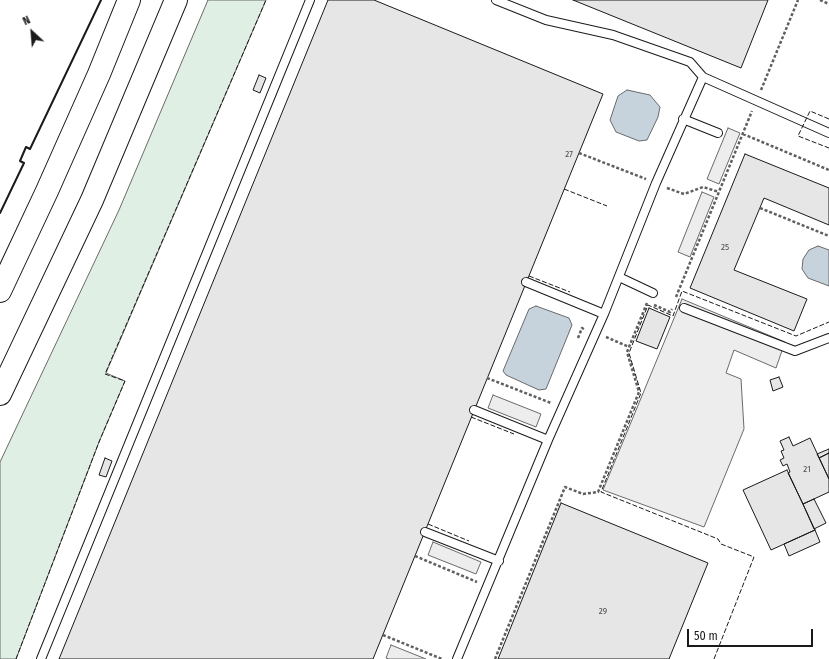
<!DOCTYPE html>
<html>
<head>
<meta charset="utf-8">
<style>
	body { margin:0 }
	#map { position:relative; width:829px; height:659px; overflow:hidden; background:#fff; font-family:"Fira Sans Condensed",sans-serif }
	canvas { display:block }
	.north { position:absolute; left:12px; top:12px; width:40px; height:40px; -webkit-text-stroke:3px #fff; paint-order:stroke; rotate:334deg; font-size:11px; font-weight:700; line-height:16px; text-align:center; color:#1a1a1a }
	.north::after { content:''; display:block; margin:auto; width:14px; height:18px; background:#1a1a1a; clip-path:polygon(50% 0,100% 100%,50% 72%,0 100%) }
	.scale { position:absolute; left:687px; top:629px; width:126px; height:18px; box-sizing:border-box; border:2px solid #1a1a1a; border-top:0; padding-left:5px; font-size:12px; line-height:14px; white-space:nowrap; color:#1a1a1a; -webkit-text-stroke:3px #fff; paint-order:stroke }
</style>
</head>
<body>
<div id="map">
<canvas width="829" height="659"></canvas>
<div class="north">N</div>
<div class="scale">50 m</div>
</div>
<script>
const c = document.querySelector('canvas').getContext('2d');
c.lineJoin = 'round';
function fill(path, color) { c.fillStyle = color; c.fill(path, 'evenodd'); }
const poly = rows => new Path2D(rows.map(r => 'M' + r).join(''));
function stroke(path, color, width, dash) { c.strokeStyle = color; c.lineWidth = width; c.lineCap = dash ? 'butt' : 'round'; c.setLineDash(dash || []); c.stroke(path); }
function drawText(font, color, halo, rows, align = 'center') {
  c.font = font + ' "Fira Sans Condensed",sans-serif'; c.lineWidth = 3; c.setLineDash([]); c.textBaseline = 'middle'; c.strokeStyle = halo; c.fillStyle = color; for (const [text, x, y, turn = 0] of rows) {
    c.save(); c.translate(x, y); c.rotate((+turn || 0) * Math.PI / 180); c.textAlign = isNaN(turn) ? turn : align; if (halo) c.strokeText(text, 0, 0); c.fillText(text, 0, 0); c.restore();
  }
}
const green = poly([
	[208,0,266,0,106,373,125,381,99,442,16,659,0,659,0,462,119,210,208,0]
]);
const parking = poly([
	[728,128,740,133,719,184,707,179,728,128],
	[702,192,714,197,690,257,678,252,702,192],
	[682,299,785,342,776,368,734,350,726,373,741,379,744,429,704,527,603,490,682,299],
	[493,395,541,414,536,427,488,408,493,395],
	[433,542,481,562,476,574,428,555,433,542],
	[391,645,426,659,389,659,386,658,391,645]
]);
const water = poly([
	[627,90,650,95,660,107,658,117,647,140,639,141,616,132,610,120,618,96,627,90],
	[818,246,829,250,829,286,808,278,802,269,803,259,809,250,818,246],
	[536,306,569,318,572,325,546,389,539,390,506,375,503,371,529,309,536,306]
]);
const building = poly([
	[328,0,374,0,603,94,373,659,59,659,328,0],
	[573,0,768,0,741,68,573,0],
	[259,75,266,78,260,93,253,90,259,75],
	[745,154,829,188,829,225,764,198,734,270,807,299,794,331,690,288,745,154],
	[649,308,670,317,657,349,636,341,649,308],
	[779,377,783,387,773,391,770,380,779,377],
	[789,437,793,446,810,438,829,479,829,492,803,504,788,473,790,472,787,464,783,466,780,460,784,458,781,451,784,450,780,441,789,437],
	[829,449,829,453,819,458,817,454,829,449],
	[829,453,829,479,819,458,829,453],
	[105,458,112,461,106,477,99,475,105,458],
	[787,470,815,530,771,550,743,490,787,470],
	[814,499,826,523,814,529,803,504,814,499],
	[561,503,708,563,669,659,498,659,561,503],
	[815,530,820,542,789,556,784,544,815,530]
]);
const path = poly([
	[820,0,829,4],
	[761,90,798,0],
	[743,134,829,170],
	[579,153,646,179],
	[667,188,684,194,703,187,719,192],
	[760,208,829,236],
	[676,297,752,111],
	[654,305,670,312,672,309],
	[606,337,629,347],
	[578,338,582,328,584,329],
	[487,378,551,403],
	[415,556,477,582],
	[383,635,442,659],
	[495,659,565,487,583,494,598,492,639,392,627,352,647,303]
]);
const lane = poly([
	[496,0,546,20,613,35,690,62,703,77,829,133],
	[683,119,718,133],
	[619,277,653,293],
	[526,282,604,314],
	[684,308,795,351,829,338],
	[474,410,548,440],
	[425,532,499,561],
	[41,659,310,0],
	[457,659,548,440,604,314,656,183,703,77]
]);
const highway = poly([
	[0,291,47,191,99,74,129,0],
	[0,394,92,200,176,0]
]);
const fence = poly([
	[829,119,810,111,798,136,829,148],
	[564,189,607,206],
	[529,276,570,292],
	[471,417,514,434],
	[428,524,469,541],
	[16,659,99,442,125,381,105,374,266,0],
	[714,659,754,557,721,544,718,539,601,492,641,393,629,353,648,305,673,316,682,291,796,336,829,322]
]);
const wall = poly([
	[0,213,24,163,20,161,26,147,30,149,101,0]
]);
const numberNames = [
	["27",569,154],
	["25",725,247],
	["21",807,469],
	["29",603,611]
];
fill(green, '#e0efe3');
stroke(green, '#6a6a6a', 1);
fill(parking, '#ededed');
stroke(parking, '#6a6a6a', 1);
fill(water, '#c6d2dc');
stroke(water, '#6a6a6a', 1);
fill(building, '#e6e6e6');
stroke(building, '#1a1a1a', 1);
stroke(lane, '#1a1a1a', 10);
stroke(highway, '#1a1a1a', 24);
stroke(path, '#5f5f5f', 2.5, [3, 2]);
stroke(lane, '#fff', 8);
stroke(highway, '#fff', 22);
stroke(fence, '#1a1a1a', 1, [5, 2]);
stroke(wall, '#1a1a1a', 2);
drawText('9px', '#4d4d4d', null, numberNames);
</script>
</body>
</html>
